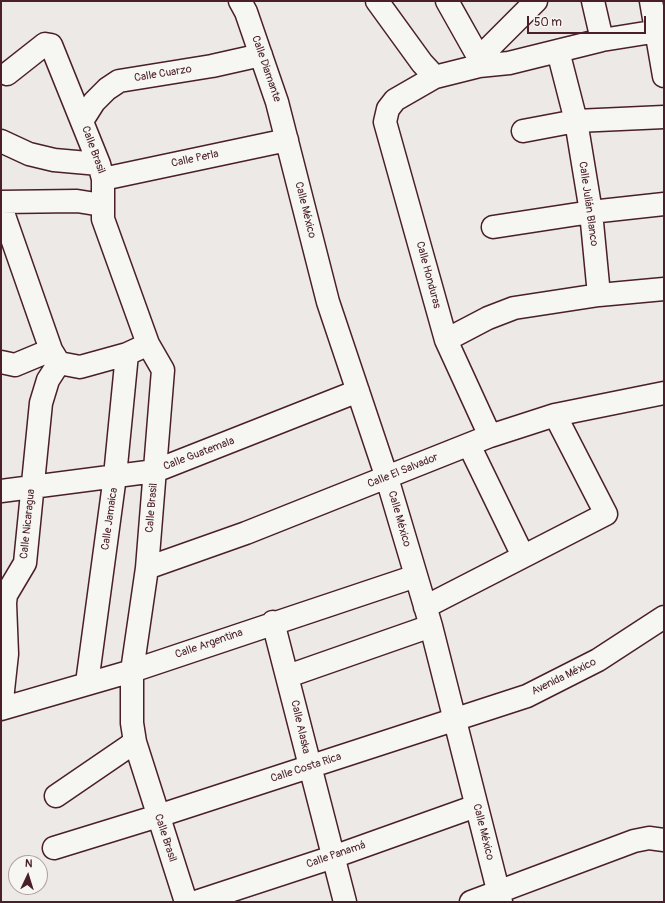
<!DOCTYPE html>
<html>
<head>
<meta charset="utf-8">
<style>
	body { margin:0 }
	#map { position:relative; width:665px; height:903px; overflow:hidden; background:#ece9e6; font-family:Pangolin,sans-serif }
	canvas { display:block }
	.frame { position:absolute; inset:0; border:2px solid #4a1f2b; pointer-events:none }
	.north { position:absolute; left:8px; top:855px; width:40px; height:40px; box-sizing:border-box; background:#f6f6f2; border:1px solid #b1a0a2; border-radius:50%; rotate:4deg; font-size:11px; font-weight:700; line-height:16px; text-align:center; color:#4a1f2b }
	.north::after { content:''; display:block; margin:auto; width:14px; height:18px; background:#4a1f2b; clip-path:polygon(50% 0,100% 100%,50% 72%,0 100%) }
	.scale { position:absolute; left:527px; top:16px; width:119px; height:18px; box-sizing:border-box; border:2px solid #4a1f2b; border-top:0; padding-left:5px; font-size:12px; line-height:14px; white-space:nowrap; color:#4a1f2b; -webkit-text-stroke:3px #f6f6f2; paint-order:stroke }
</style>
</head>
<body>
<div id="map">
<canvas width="665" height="903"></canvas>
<div class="frame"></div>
<div class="north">N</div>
<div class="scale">50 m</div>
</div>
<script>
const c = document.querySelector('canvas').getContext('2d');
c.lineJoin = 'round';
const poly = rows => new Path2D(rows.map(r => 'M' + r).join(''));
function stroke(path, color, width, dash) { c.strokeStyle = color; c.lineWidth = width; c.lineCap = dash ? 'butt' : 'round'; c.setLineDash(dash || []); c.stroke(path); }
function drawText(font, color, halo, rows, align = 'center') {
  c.font = font + ' Pangolin,sans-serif'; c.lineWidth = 3; c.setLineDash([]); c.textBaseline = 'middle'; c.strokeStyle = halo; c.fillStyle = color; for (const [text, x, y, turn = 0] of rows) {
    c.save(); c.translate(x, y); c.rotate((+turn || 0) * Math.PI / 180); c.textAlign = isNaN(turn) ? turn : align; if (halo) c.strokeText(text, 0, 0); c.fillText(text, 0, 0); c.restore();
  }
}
const minor = poly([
	[240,1,246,12,277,102,328,302,387,478,431,626,501,902],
	[377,1,422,63,435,77],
	[447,1,479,58,479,66],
	[593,1,602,40],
	[651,1,664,76],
	[558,51,576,121,591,212,599,295],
	[479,58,536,1],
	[7,74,45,44,51,45,99,164,103,179,103,219,148,344,163,370,147,568,132,671,132,723,135,742,186,902],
	[82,121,94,102,107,89,119,81,212,66,261,55],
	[523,131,576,121,664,117],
	[1,141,29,154,54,160,99,164],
	[103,179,287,140],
	[1,202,77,201,102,205],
	[1,207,51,350,59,363],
	[493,227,591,212,664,204],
	[446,340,488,318,514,308,599,295,664,289],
	[1,362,15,365,51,350],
	[59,363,80,367,127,354,140,348],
	[490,436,446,340,385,122,388,109,395,100,435,77,479,66,509,63,602,40,664,30],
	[469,445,523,556],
	[1,491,155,471,358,391],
	[147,568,246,533,490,436,555,415,664,393],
	[425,607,606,514,555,415],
	[273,622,345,902],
	[288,676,431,626],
	[87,683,115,476,127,354],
	[1,709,132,671,416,576],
	[1,709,7,654,5,603,6,595,25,563,41,403,48,380,59,363],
	[56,796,135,742],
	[54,848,158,816,527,696,598,660,664,617],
	[196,902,333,857,476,806],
	[471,902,634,841,649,838,664,840]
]);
const streetNames = [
	["Calle Diamante",266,69,71],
	["Calle Cuarzo",163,74,-9],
	["Calle Brasil",93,150,70],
	["Calle Perla",195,159,-12],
	["Calle Julián Blanco",588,204,82],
	["Calle México",305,210,76],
	["Calle Honduras",428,275,75],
	["Calle Guatemala",199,454,-21],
	["Calle El Salvador",403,471,-22],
	["Calle Brasil",152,508,-85],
	["Calle Jamaica",110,519,-82],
	["Calle México",399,519,74],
	["Calle Nicaragua",28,524,-84],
	["Calle Argentina",209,644,-19],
	["Avenida México",564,677,-26],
	["Calle Alaska",300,727,77],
	["Calle Costa Rica",306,768,-18],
	["Calle México",483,832,76],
	["Calle Brasil",165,838,72],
	["Calle Panamá",336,855,-19]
];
stroke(minor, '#4a1f2b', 25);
stroke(minor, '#f6f6f2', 22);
drawText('11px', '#4a1f2b', '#f6f6f2', streetNames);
</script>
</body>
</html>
